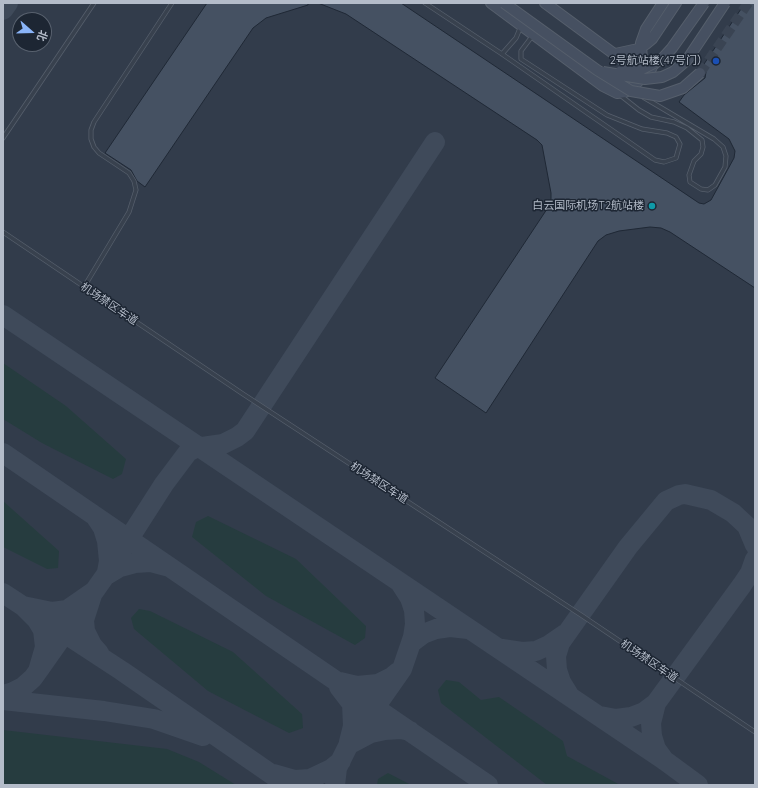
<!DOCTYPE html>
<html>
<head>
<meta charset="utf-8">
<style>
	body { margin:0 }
	#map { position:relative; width:758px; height:788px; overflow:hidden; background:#242f3e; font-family:Quicksand,"Noto Sans SC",sans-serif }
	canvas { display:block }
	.frame { position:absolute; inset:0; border:4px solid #b4bcc9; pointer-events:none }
	.north { position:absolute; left:12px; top:12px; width:40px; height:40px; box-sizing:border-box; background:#1d2633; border:1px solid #59626f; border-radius:50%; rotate:110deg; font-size:11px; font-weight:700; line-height:16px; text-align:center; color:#b4bcc9 }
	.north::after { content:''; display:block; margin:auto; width:14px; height:18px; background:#8ab4f8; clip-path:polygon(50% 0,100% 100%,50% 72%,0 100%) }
</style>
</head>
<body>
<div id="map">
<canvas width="758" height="788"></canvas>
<div class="frame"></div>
<div class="north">北</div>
</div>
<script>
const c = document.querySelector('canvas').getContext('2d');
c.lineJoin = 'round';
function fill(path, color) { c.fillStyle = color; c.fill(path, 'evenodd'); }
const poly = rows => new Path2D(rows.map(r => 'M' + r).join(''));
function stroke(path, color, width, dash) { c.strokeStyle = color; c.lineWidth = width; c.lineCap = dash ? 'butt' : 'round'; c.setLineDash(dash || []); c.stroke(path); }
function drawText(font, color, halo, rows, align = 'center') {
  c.font = font + ' Quicksand,"Noto Sans SC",sans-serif'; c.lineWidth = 3; c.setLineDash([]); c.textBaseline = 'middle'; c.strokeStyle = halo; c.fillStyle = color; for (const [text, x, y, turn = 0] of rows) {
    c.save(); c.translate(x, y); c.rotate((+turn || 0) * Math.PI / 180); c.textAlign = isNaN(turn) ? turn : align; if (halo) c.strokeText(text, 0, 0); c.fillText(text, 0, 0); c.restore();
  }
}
const airport = poly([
	[3,3,755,3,755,785,3,785],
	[20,20,44,20,44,44,20,44]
]);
const green = poly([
	[3,363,66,406,126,459,122,474,113,479,42,443,3,419],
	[3,501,59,551,58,568,47,569,3,547],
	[208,516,296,559,366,626,365,638,355,645,266,596,192,537,196,522],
	[139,609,150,611,233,652,302,714,303,728,289,733,208,691,134,629,131,618],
	[446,680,459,682,481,700,499,697,563,741,567,756,620,785,547,785,441,703,438,690],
	[3,730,167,749,199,762,236,785,3,785],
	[388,773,411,785,377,785,378,779]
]);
const taxiway = poly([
	[3,10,8,3],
	[3,315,664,760,698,785],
	[3,453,488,785],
	[95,516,103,528,107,541,109,561,107,572],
	[105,576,120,567,135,563,151,562,166,566],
	[3,593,122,671,287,785],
	[411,643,423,634,436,629,450,627,468,629],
	[502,649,522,652,536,651,549,645,565,634],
	[38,671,105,576,164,484,188,452,195,448,223,444,237,437,245,431,435,142],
	[340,682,357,686,378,684,392,677,398,672],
	[339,687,352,704,353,726,349,742],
	[3,695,13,692,23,687,33,678,38,671,45,647,43,630,37,620,23,606,52,612,67,610,93,592,84,620,85,631,92,645,99,653],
	[569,695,561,682,557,670,556,656,560,643,628,547,666,501,679,495,685,494,711,500,733,513,747,526,755,545],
	[3,700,104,711,154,719,203,736],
	[656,703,651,723,652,736,656,749,664,760],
	[600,716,616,719,631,717,644,712,656,703,742,585,750,573,755,559],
	[352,743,371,733,385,730,401,729,410,731],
	[274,774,295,780,310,779,331,769,341,761],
	[335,785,337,768,348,746,402,669,413,637,415,624,414,610,410,598,401,584]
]);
const building = poly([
	[207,3,308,3,308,5,266,18,253,28,145,187,137,181,131,170,105,153,207,3],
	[318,3,401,3,699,203,704,204,711,200,734,158,735,151,729,139,679,102,684,95,705,78,706,72,702,67,745,3,755,3,755,288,670,232,661,228,650,227,619,231,606,235,598,241,486,413,435,378,547,209,551,201,551,193,542,145,537,140,346,14,318,3]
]);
const secondaryTunnel = poly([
	[700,73,748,3]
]);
const lane = poly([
	[425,3,502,54,655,160,664,162,676,158,680,144,676,137,667,133,642,129,607,115,521,59,521,51,533,35],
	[502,54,516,38,521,26],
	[620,95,639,110,651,117,674,122,687,128,702,140,703,147,701,154,694,161,689,175,690,182,701,189,708,190,715,185,725,167,726,156,723,147,714,139,643,97],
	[3,138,94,3],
	[3,232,243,394,581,615,755,732],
	[84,287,129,212,136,190,134,181,129,173,99,153,94,147,91,139,91,130,94,122,172,3]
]);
const secondary = poly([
	[491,3,603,86,617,93,625,92,631,89,656,62],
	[545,3,625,62,633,66,643,67],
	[615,54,638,49,646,44,652,39,676,3],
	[651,69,642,62,641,43,646,29,663,3]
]);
const secondaryBridge = poly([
	[504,3,597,70,631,91,660,96,683,88,700,73],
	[621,71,642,69,662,59,672,48,704,3],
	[603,72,645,79,662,77,673,72,687,60,725,3]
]);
const markers = [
	[716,61,4,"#1a4fb4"],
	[652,206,4,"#0f9aa8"]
];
const poiNames = [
	["2号航站楼(47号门）",708,61],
	["白云国际机场T2航站楼",644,206]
];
const streetNames = [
	["机场禁区车道",109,304,34],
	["机场禁区车道",379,483,33],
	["机场禁区车道",649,661,34]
];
fill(airport, '#323c4b');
fill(green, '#263c3f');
stroke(taxiway, '#3f4a5a', 20);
fill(building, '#455162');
stroke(building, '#1f2835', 1);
stroke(secondaryTunnel, '#3a4453', 10, [10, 5]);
stroke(lane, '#565f6c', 5);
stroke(secondary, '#565f6c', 12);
stroke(lane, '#38414e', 3.5);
stroke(secondary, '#465061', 10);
stroke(secondaryBridge, '#565f6c', 12, []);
stroke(secondaryBridge, '#465061', 10);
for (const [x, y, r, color] of markers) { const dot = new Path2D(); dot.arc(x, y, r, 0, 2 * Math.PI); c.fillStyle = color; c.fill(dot); stroke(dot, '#1d2633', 1.5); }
drawText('11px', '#b4bcc9', '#1d2633', poiNames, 'right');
drawText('11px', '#b4bcc9', '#1d2633', streetNames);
</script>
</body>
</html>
